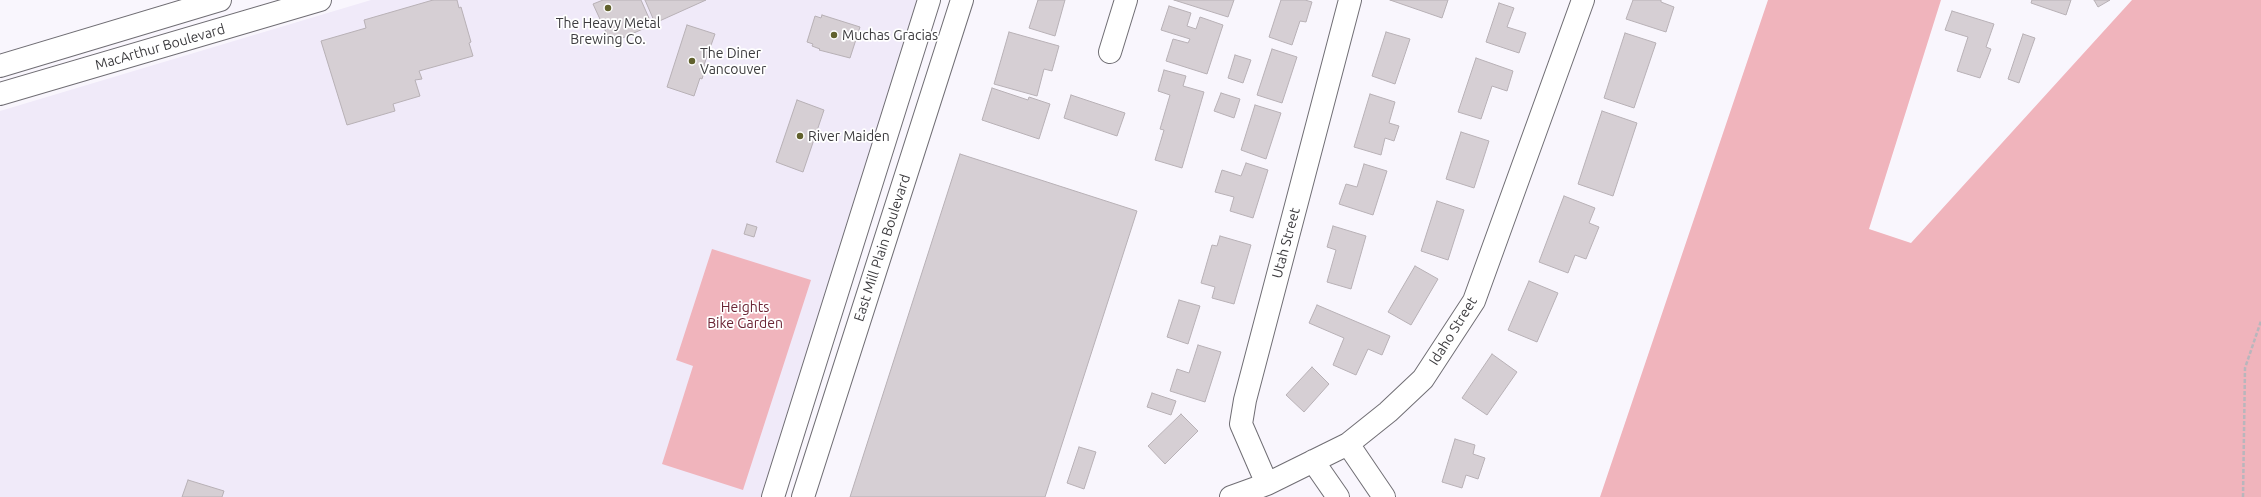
<!DOCTYPE html>
<html>
<head>
<meta charset="utf-8">
<style>
	body { margin:0 }
	canvas { display:block; background:#f9f6fd }
</style>
</head>
<body>
<canvas width="2261" height="497"></canvas>
<script>
const c = document.querySelector('canvas').getContext('2d');
c.lineJoin = 'round';
function fill(path, color) { c.fillStyle = color; c.fill(path, 'evenodd'); }
const poly = rows => new Path2D(rows.map(r => 'M' + r).join(''));
function stroke(path, color, width, dash) { c.strokeStyle = color; c.lineWidth = width; c.lineCap = dash ? 'butt' : 'round'; c.setLineDash(dash || []); c.stroke(path); }
function drawText(font, color, halo, rows, align = 'center') {
  c.font = font + ' Ubuntu,sans-serif'; c.lineWidth = 3.5; c.setLineDash([]); c.textBaseline = 'middle'; c.strokeStyle = halo; c.fillStyle = color; for (const [text, x, y, turn = 0] of rows) {
    c.save(); c.translate(x, y); c.rotate((+turn || 0) * Math.PI / 180); c.textAlign = isNaN(turn) ? turn : align; if (halo) c.strokeText(text, 0, 0); c.fillText(text, 0, 0); c.restore();
  }
}
const built = poly([
	[371,0,919,0,762,497,0,497,0,111]
]);
const green = poly([
	[1768,0,1941,0,1869,229,1911,243,2132,0,2261,0,2261,497,1600,497],
	[712,249,811,280,743,490,662,464,693,366,676,360]
]);
const building = poly([
	[433,0,457,0,459,8,461,7,471,42,469,43,473,56,419,71,422,79,415,80,420,96,393,104,395,111,347,125,321,41,366,28,364,20,433,0],
	[603,0,641,0,652,25,611,43,593,4,603,0],
	[645,0,706,0,655,23,645,0],
	[1038,0,1065,0,1055,36,1029,28,1038,0],
	[1174,0,1234,0,1228,17,1174,0],
	[1281,0,1305,0,1312,2,1306,22,1300,21,1292,45,1269,37,1281,0],
	[1390,0,1448,0,1442,18,1390,0],
	[1633,0,1661,0,1661,2,1674,7,1666,32,1626,19,1633,0],
	[2032,0,2071,0,2066,15,2031,3,2032,0],
	[2094,0,2110,0,2098,7,2094,0],
	[1499,3,1514,8,1507,27,1526,33,1519,53,1486,42,1499,3],
	[1169,6,1191,13,1187,26,1196,29,1200,17,1223,25,1207,74,1166,61,1173,39,1188,43,1190,39,1161,30,1169,6],
	[1952,11,1994,24,1986,47,1991,49,1980,78,1957,71,1968,37,1945,30,1952,11],
	[822,15,860,27,850,58,819,50,820,49,812,46,813,44,807,42,815,16,821,18,822,15],
	[687,25,715,34,704,65,706,66,702,79,700,78,694,96,667,87,687,25],
	[1009,32,1059,46,1052,71,1044,69,1037,96,994,84,1009,32],
	[1386,32,1410,39,1395,84,1372,76,1386,32],
	[1625,33,1656,43,1634,108,1604,98,1625,33],
	[2023,34,2035,38,2019,83,2008,79,2023,34],
	[1272,49,1297,57,1282,103,1257,95,1272,49],
	[1235,55,1251,60,1243,83,1228,78,1235,55],
	[1476,58,1513,71,1507,91,1492,86,1481,119,1458,112,1476,58],
	[1164,70,1186,76,1183,86,1204,92,1182,168,1155,160,1164,130,1160,129,1170,95,1158,91,1164,70],
	[992,88,1028,100,1029,97,1050,104,1039,139,982,120,992,88],
	[1221,93,1240,99,1234,118,1214,111,1221,93],
	[1370,94,1395,102,1389,123,1399,126,1394,141,1385,138,1381,155,1354,147,1370,94],
	[1071,95,1125,113,1117,136,1064,118,1071,95],
	[797,100,824,110,803,172,776,162,797,100],
	[1255,105,1281,113,1266,159,1241,150,1255,105],
	[1602,111,1637,123,1613,196,1578,184,1602,111],
	[1461,132,1489,141,1474,188,1446,179,1461,132],
	[960,154,1137,211,1045,497,850,497,960,154],
	[1246,163,1268,170,1253,218,1230,211,1234,197,1215,192,1222,170,1241,176,1246,163],
	[1364,164,1387,171,1373,215,1339,204,1346,184,1357,187,1364,164],
	[1564,196,1595,208,1589,223,1599,227,1586,259,1575,255,1568,273,1539,262,1564,196],
	[1437,201,1464,210,1448,260,1421,251,1437,201],
	[747,224,757,227,754,237,744,234,747,224],
	[1333,226,1366,236,1351,289,1327,282,1336,250,1327,247,1333,226],
	[1220,236,1251,245,1234,304,1212,298,1215,287,1201,283,1212,245,1217,246,1220,236],
	[1415,266,1438,279,1411,325,1388,312,1415,266],
	[1529,281,1558,293,1537,342,1508,330,1529,281],
	[1179,300,1200,306,1188,344,1167,337,1179,300],
	[1317,305,1390,336,1382,355,1368,349,1356,375,1333,365,1344,338,1309,323,1317,305],
	[1198,345,1221,352,1205,402,1170,391,1177,369,1189,373,1198,345],
	[1492,354,1517,372,1487,415,1462,398,1492,354],
	[1312,367,1329,384,1304,412,1286,395,1312,367],
	[1152,393,1176,401,1171,415,1147,407,1152,393],
	[1181,414,1198,431,1165,464,1148,446,1181,414],
	[1455,439,1475,445,1473,454,1485,458,1478,479,1466,475,1462,488,1442,482,1455,439],
	[1079,447,1096,452,1084,489,1067,483,1079,447],
	[188,480,224,491,222,497,182,497,188,480]
]);
const path = poly([
	[2243,497,2245,368,2261,321]
]);
const minor = poly([
	[1110,52,1126,0],
	[0,66,220,0],
	[0,94,320,0],
	[1348,444,1384,497],
	[1313,461,1338,497],
	[1267,484,1241,424,1245,400,1350,0],
	[1231,497,1267,484,1348,444,1388,412,1423,379,1474,301,1583,0]
]);
const major = poly([
	[773,497,929,0],
	[803,497,962,0]
]);
const markers = [
	[608,8,4,"#61612d"],
	[834,35,4,"#61612d"],
	[692,61,4,"#61612d"],
	[800,136,4,"#61612d"]
];
const poiNames = [
	["The Heavy Metal",608,23,"center"],
	["Brewing Co.",608,39,"center"],
	["Muchas Gracias",842,35],
	["The Diner",700,53],
	["Vancouver",700,69],
	["River Maiden",808,136]
];
const streetNames = [
	["MacArthur Boulevard",160,47,-16],
	["Utah Street",1286,243,-75],
	["East Mill Plain Boulevard",882,248,-72],
	["Idaho Street",1453,331,-58]
];
const parkNames = [
	["Heights",745,307],
	["Bike Garden",745,323]
];
fill(built, '#f0eaf9');
fill(green, '#f0b4bc');
fill(building, '#d6cfd4');
stroke(building, '#b8b1b6', 1);
stroke(minor, '#706e74', 24);
stroke(major, '#706e74', 24);
stroke(path, '#b9b6bc', 2.5, [4, 2]);
stroke(minor, '#fff', 22);
stroke(major, '#fff', 22);
for (const [x, y, r, color] of markers) { const dot = new Path2D(); dot.arc(x, y, r, 0, 2 * Math.PI); c.fillStyle = color; c.fill(dot); stroke(dot, '#fff', 1.5); }
drawText('14px', '#3d3c3f', '#fff', poiNames, 'left');
drawText('14px', '#3d3c3f', '#fff', streetNames);
drawText('14px', '#6b2535', '#fff', parkNames);
</script>
</body>
</html>
